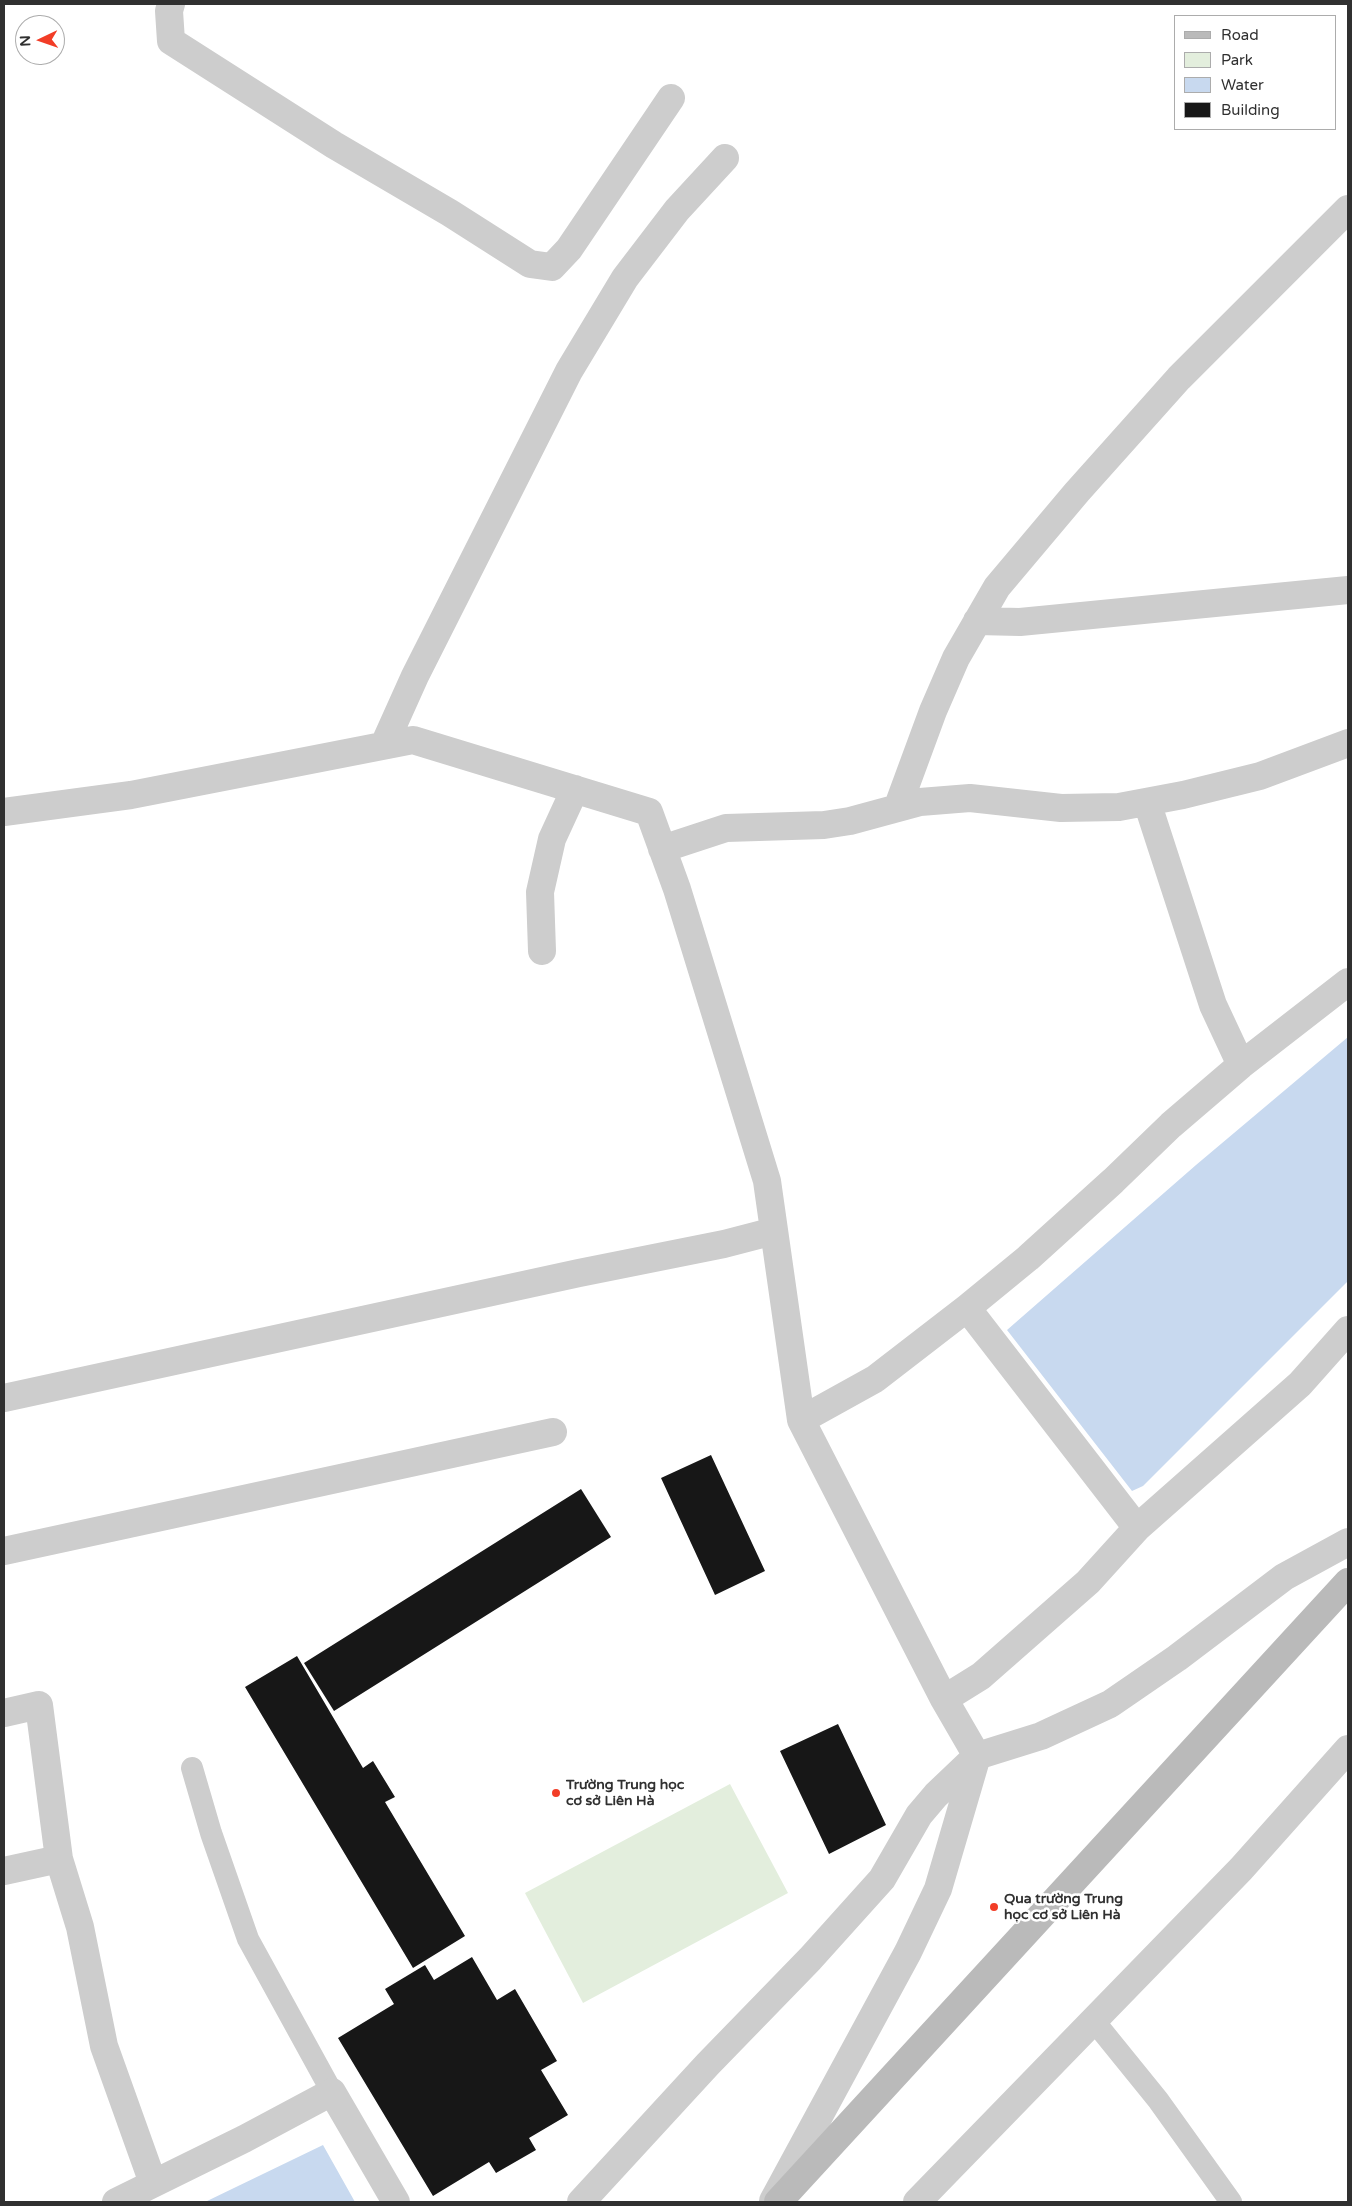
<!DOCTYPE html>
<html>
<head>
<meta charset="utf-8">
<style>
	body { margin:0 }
	#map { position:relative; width:1352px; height:2206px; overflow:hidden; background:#fff; font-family:"Varela Round",sans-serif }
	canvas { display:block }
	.frame { position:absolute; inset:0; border:5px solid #303030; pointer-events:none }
	.legend { position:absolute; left:1174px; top:15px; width:162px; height:115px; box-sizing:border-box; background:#fff; border:1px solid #acacac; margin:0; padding:6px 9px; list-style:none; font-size:15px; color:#303030 }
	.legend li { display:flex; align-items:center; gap:10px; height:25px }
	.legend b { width:25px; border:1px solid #acacac }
	.north { position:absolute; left:15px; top:15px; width:50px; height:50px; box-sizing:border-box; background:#fff; border:1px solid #acacac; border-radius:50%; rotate:267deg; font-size:14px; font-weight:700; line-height:20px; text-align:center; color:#303030 }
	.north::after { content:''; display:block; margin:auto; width:18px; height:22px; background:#f23d27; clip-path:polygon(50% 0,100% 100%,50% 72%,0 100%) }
</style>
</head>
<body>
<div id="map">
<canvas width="1352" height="2206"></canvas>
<div class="frame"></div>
<ul class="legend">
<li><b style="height:6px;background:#bababa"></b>Road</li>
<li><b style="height:14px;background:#e3eedd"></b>Park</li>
<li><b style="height:14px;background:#c8d9ef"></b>Water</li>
<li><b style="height:14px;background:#171717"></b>Building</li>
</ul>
<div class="north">N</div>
</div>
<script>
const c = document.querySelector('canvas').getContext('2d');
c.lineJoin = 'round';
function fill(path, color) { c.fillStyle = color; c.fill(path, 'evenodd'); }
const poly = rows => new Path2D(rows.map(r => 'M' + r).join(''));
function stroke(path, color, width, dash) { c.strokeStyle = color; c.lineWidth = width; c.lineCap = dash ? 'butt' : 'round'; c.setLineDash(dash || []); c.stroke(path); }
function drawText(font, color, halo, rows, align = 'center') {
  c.font = font + ' "Varela Round",sans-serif'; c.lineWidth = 5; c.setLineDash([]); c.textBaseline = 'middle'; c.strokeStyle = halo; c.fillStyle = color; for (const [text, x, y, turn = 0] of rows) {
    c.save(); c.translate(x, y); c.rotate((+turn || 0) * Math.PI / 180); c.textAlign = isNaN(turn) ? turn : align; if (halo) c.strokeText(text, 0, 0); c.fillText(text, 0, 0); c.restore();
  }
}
const green = poly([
	[730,1784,788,1893,583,2003,525,1893]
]);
const water = poly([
	[1348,1037,1348,1281,1143,1486,1132,1491,1007,1330,1196,1165],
	[323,2145,355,2202,205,2202]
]);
const building = poly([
	[711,1455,765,1571,715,1595,661,1478],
	[581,1489,611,1537,334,1711,304,1663],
	[297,1656,363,1768,373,1761,395,1797,385,1802,465,1936,413,1968,245,1687],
	[838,1724,886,1825,829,1854,780,1751],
	[472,1957,497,2000,515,1989,557,2061,541,2070,568,2115,529,2138,536,2150,496,2173,489,2162,433,2196,338,2038,394,2004,385,1989,425,1965,434,1980]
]);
const service = poly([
	[192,1768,211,1833,248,1939,332,2092],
	[1094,2021,1158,2100,1231,2202]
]);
const minor = poly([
	[171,4,169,11,171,41,334,145,450,213,530,264,552,267,569,249,671,98],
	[977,621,1020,622,1348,590],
	[384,745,415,676,569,371,625,278,677,210,725,158],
	[1147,802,1213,1005,1241,1065],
	[898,806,933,711,956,658,997,587,1077,492,1179,378,1348,209],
	[4,812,131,795,413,740,649,812,677,889,767,1181,801,1420,944,1699,977,1756,938,1889,908,1952,773,2201],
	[662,849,726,828,824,825,850,821,920,802,970,798,1061,808,1119,807,1183,795,1260,776,1348,743],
	[542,951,540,892,552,839,575,789],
	[967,1308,1137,1528],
	[4,1398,579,1273,724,1244,774,1231],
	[801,1420,875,1379,967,1308,1028,1258,1113,1181,1171,1125,1241,1065,1348,982],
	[4,1551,553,1432],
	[944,1699,981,1676,1088,1582,1137,1528,1300,1384,1348,1330],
	[4,1713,39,1705,59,1859,80,1927,104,2046,153,2183],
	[4,1871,59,1859],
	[116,2202,244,2139,332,2092,396,2202],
	[581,2202,708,2064,810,1959,882,1879,919,1815,936,1795,977,1756,1041,1736,1110,1704,1177,1658,1284,1577,1348,1542]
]);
const tertiary = poly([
	[917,2202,1241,1869,1348,1749]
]);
const secondary = poly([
	[778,2202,1348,1582]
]);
const markers = [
	[556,1793,5,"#f23d27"],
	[994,1907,5,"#f23d27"]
];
const poiNames = [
	["Trường Trung học",566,1785],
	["cơ sở Liên Hà",566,1801],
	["Qua trường Trung",1004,1899],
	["học cơ sở Liên Hà",1004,1915]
];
fill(green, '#e3eedd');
fill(water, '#c8d9ef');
fill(building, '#171717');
stroke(service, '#cdcdcd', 22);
stroke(minor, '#cdcdcd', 28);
stroke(tertiary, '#cdcdcd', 28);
stroke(secondary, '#bababa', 28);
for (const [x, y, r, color] of markers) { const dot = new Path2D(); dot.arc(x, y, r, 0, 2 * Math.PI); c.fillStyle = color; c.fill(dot); stroke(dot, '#fff', 2); }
drawText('bold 14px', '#303030', '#fff', poiNames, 'left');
</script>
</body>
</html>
